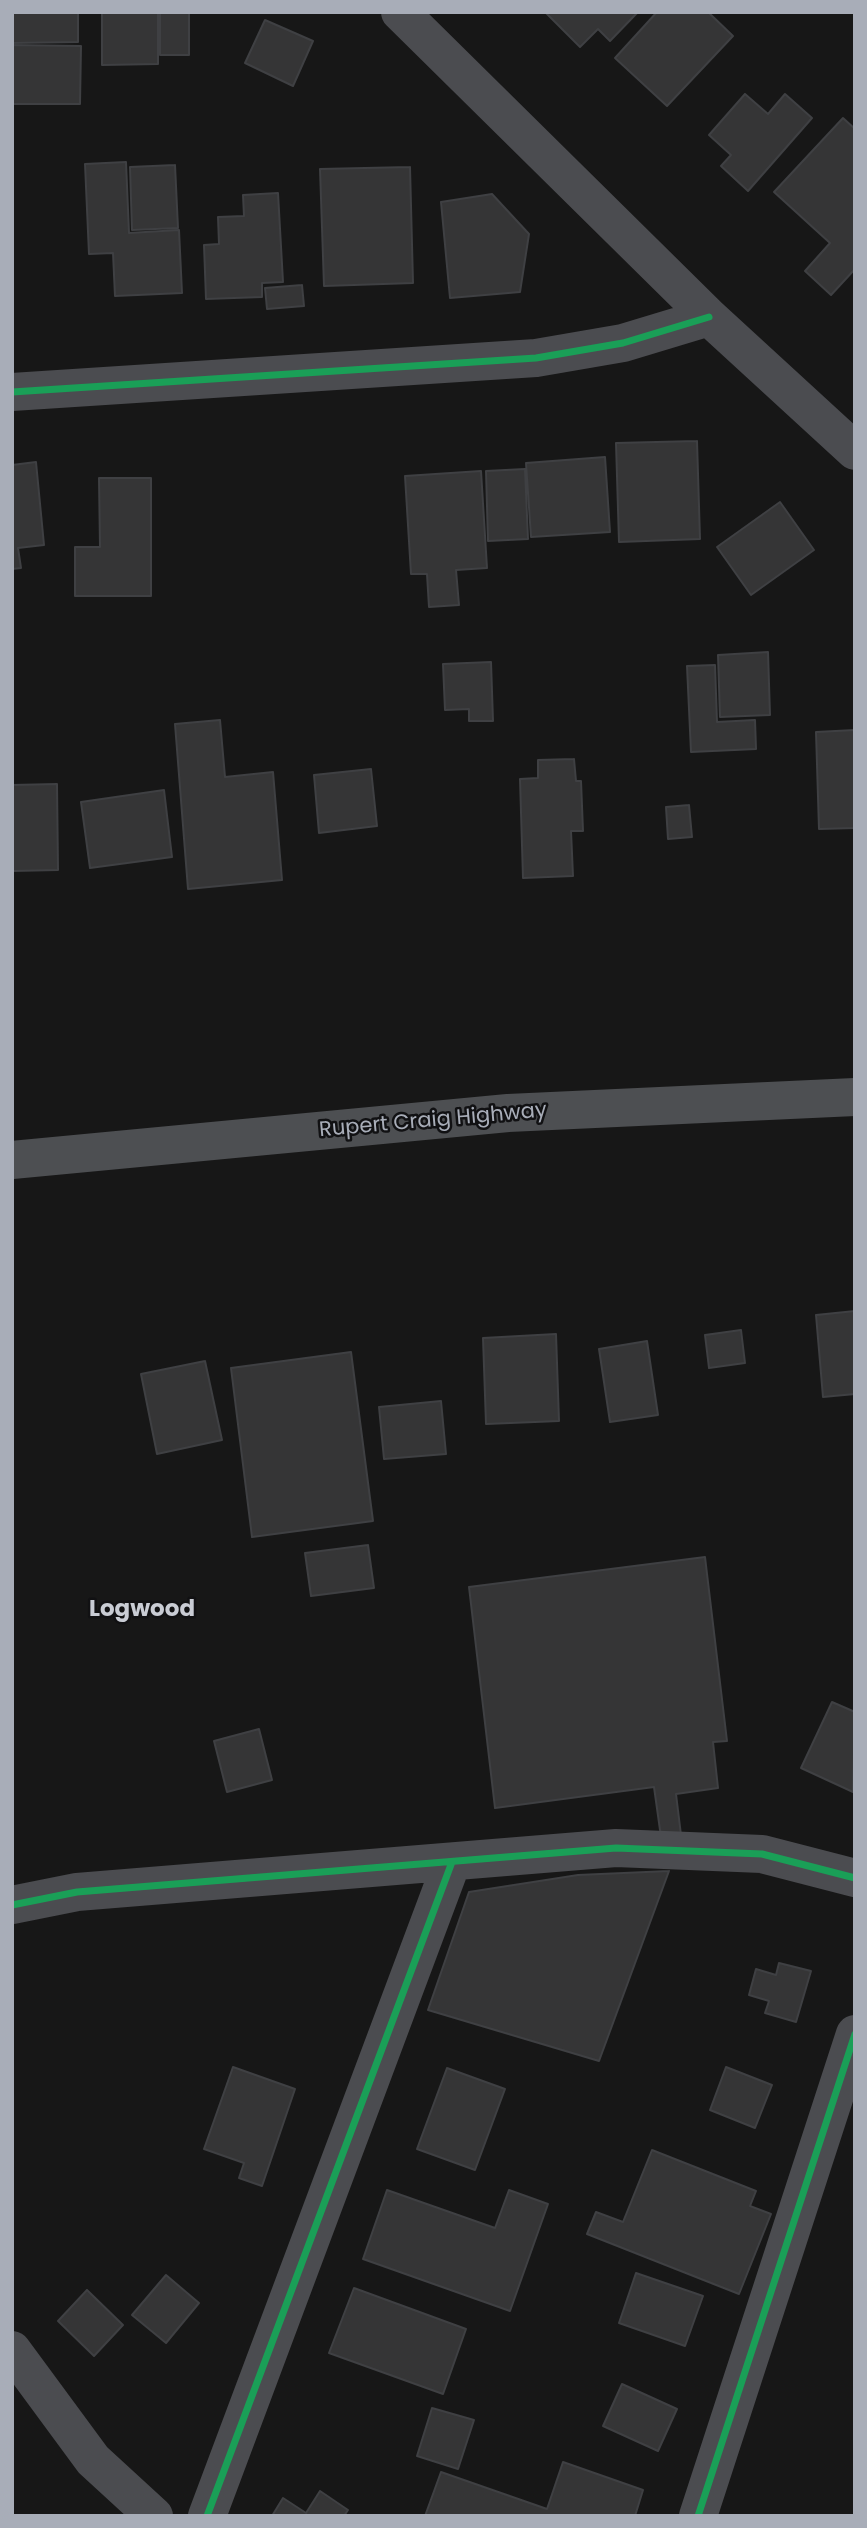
<!DOCTYPE html>
<html>
<head>
<meta charset="utf-8">
<style>
	body { margin:0 }
	#map { position:relative; width:867px; height:2528px; overflow:hidden; background:#171717; font-family:Poppins,sans-serif }
	canvas { display:block }
	.frame { position:absolute; inset:0; border:14px solid #a8adb8; pointer-events:none }
</style>
</head>
<body>
<div id="map">
<canvas width="867" height="2528"></canvas>
<div class="frame"></div>
</div>
<script>
const c = document.querySelector('canvas').getContext('2d');
c.lineJoin = 'round';
function fill(path, color) { c.fillStyle = color; c.fill(path, 'evenodd'); }
const poly = rows => new Path2D(rows.map(r => 'M' + r).join(''));
function stroke(path, color, width, dash) { c.strokeStyle = color; c.lineWidth = width; c.lineCap = dash ? 'butt' : 'round'; c.setLineDash(dash || []); c.stroke(path); }
function drawText(font, color, halo, rows, align = 'center') {
  c.font = font + ' Poppins,sans-serif'; c.lineWidth = 5; c.setLineDash([]); c.textBaseline = 'middle'; c.strokeStyle = halo; c.fillStyle = color; for (const [text, x, y, turn = 0] of rows) {
    c.save(); c.translate(x, y); c.rotate((+turn || 0) * Math.PI / 180); c.textAlign = isNaN(turn) ? turn : align; if (halo) c.strokeText(text, 0, 0); c.fillText(text, 0, 0); c.restore();
  }
}
const building = poly([
	[12,12,78,12,78,42,12,43,12,12],
	[102,12,158,12,158,64,102,65,102,12],
	[160,12,189,12,189,55,160,55,160,12],
	[545,12,638,12,610,41,598,29,580,47,545,12],
	[657,12,708,12,733,36,667,106,615,58,657,12],
	[265,20,313,41,293,86,245,63,265,20],
	[12,45,81,46,80,104,12,104,12,45],
	[745,94,768,114,785,94,812,118,748,191,721,166,731,155,709,135,745,94],
	[843,118,855,129,855,269,831,295,805,271,830,243,774,192,843,118],
	[126,162,129,233,179,230,182,293,115,296,113,253,89,254,85,164,126,162],
	[175,165,178,228,132,230,130,167,175,165],
	[410,167,413,283,324,286,320,169,410,167],
	[278,193,283,282,262,283,262,297,206,299,204,245,219,244,218,217,244,216,243,195,278,193],
	[492,194,529,234,520,292,450,298,441,202,492,194],
	[302,285,304,306,267,309,265,288,302,285],
	[697,441,700,539,619,542,616,443,697,441],
	[605,457,610,532,531,537,526,463,605,457],
	[36,462,44,545,18,548,21,568,12,569,12,465,36,462],
	[525,469,528,539,488,541,486,471,525,469],
	[481,471,487,568,456,570,459,605,429,607,427,574,411,574,405,476,481,471],
	[99,478,151,478,151,596,75,596,75,547,100,547,99,478],
	[780,502,814,550,751,595,717,547,780,502],
	[768,652,770,715,720,717,718,655,768,652],
	[491,662,493,721,469,721,469,709,445,710,443,664,491,662],
	[715,665,717,722,755,720,756,749,691,752,687,666,715,665],
	[220,720,225,777,273,772,282,880,188,889,175,724,220,720],
	[855,730,855,828,819,829,816,732,855,730],
	[574,759,576,781,581,781,583,831,571,831,573,876,523,878,520,779,538,778,538,760,574,759],
	[371,769,377,826,319,833,314,775,371,769],
	[57,784,58,870,12,871,12,785,57,784],
	[164,790,172,857,90,868,81,802,164,790],
	[689,805,692,837,668,839,666,807,689,805],
	[855,1311,855,1394,823,1397,816,1315,855,1311],
	[741,1330,745,1363,709,1368,705,1335,741,1330],
	[556,1334,559,1421,486,1424,483,1338,556,1334],
	[647,1341,658,1415,610,1422,599,1349,647,1341],
	[351,1352,373,1521,252,1537,231,1368,351,1352],
	[205,1361,222,1440,157,1454,141,1374,205,1361],
	[441,1401,446,1454,384,1459,379,1407,441,1401],
	[368,1545,374,1588,311,1596,305,1553,368,1545],
	[705,1557,727,1741,713,1742,718,1788,676,1794,681,1835,661,1837,654,1787,495,1808,469,1587,705,1557],
	[832,1702,855,1712,853,1792,801,1768,832,1702],
	[259,1729,272,1780,227,1792,214,1741,259,1729],
	[669,1871,599,2061,428,2010,469,1892,578,1875,669,1871],
	[779,1963,811,1971,796,2022,765,2013,769,2001,749,1995,756,1969,776,1975,779,1963],
	[233,2067,295,2089,262,2186,239,2178,244,2163,204,2149,233,2067],
	[726,2067,772,2085,755,2128,710,2110,726,2067],
	[447,2068,505,2089,475,2170,417,2149,447,2068],
	[652,2150,756,2191,750,2206,771,2214,739,2294,587,2234,596,2212,623,2222,652,2150],
	[387,2190,495,2228,509,2190,548,2204,510,2311,363,2259,387,2190],
	[636,2273,703,2296,685,2346,619,2323,636,2273],
	[166,2275,199,2303,166,2343,132,2315,166,2275],
	[354,2288,466,2329,443,2394,329,2353,354,2288],
	[87,2290,123,2325,94,2356,58,2321,87,2290],
	[622,2384,677,2409,658,2451,603,2426,622,2384],
	[432,2408,474,2420,458,2469,417,2456,432,2408],
	[563,2462,643,2490,635,2516,425,2516,441,2472,547,2509,563,2462],
	[320,2491,348,2510,344,2516,272,2516,283,2498,306,2513,320,2491]
]);
const minor = poly([
	[400,12,709,317,855,451],
	[12,392,536,358,623,343,709,317],
	[12,1905,77,1892,616,1848,762,1854,855,1878],
	[12,2350,93,2460,154,2516],
	[207,2516,452,1862],
	[698,2516,855,2034]
]);
const primary = poly([
	[12,1160,508,1113,855,1097]
]);
const cycleway = poly([
	[12,392,536,358,623,343,709,317],
	[12,1905,77,1892,616,1848,762,1854,855,1878],
	[207,2516,452,1862],
	[698,2516,855,2034]
]);
const streetNames = [
	["Rupert Craig Highway",433,1121,-5]
];
const neighbourhoodNames = [
	["Logwood",142,1610]
];
fill(building, '#353536');
stroke(building, '#3f4043', 2);
stroke(minor, '#4b4c50', 38);
stroke(primary, '#4d4f52', 38);
stroke(cycleway, '#1a9f57', 7);
drawText('21px', '#a8adb8', '#111113', streetNames);
drawText('bold 23px', '#c9ccd4', '#111113', neighbourhoodNames);
</script>
</body>
</html>
